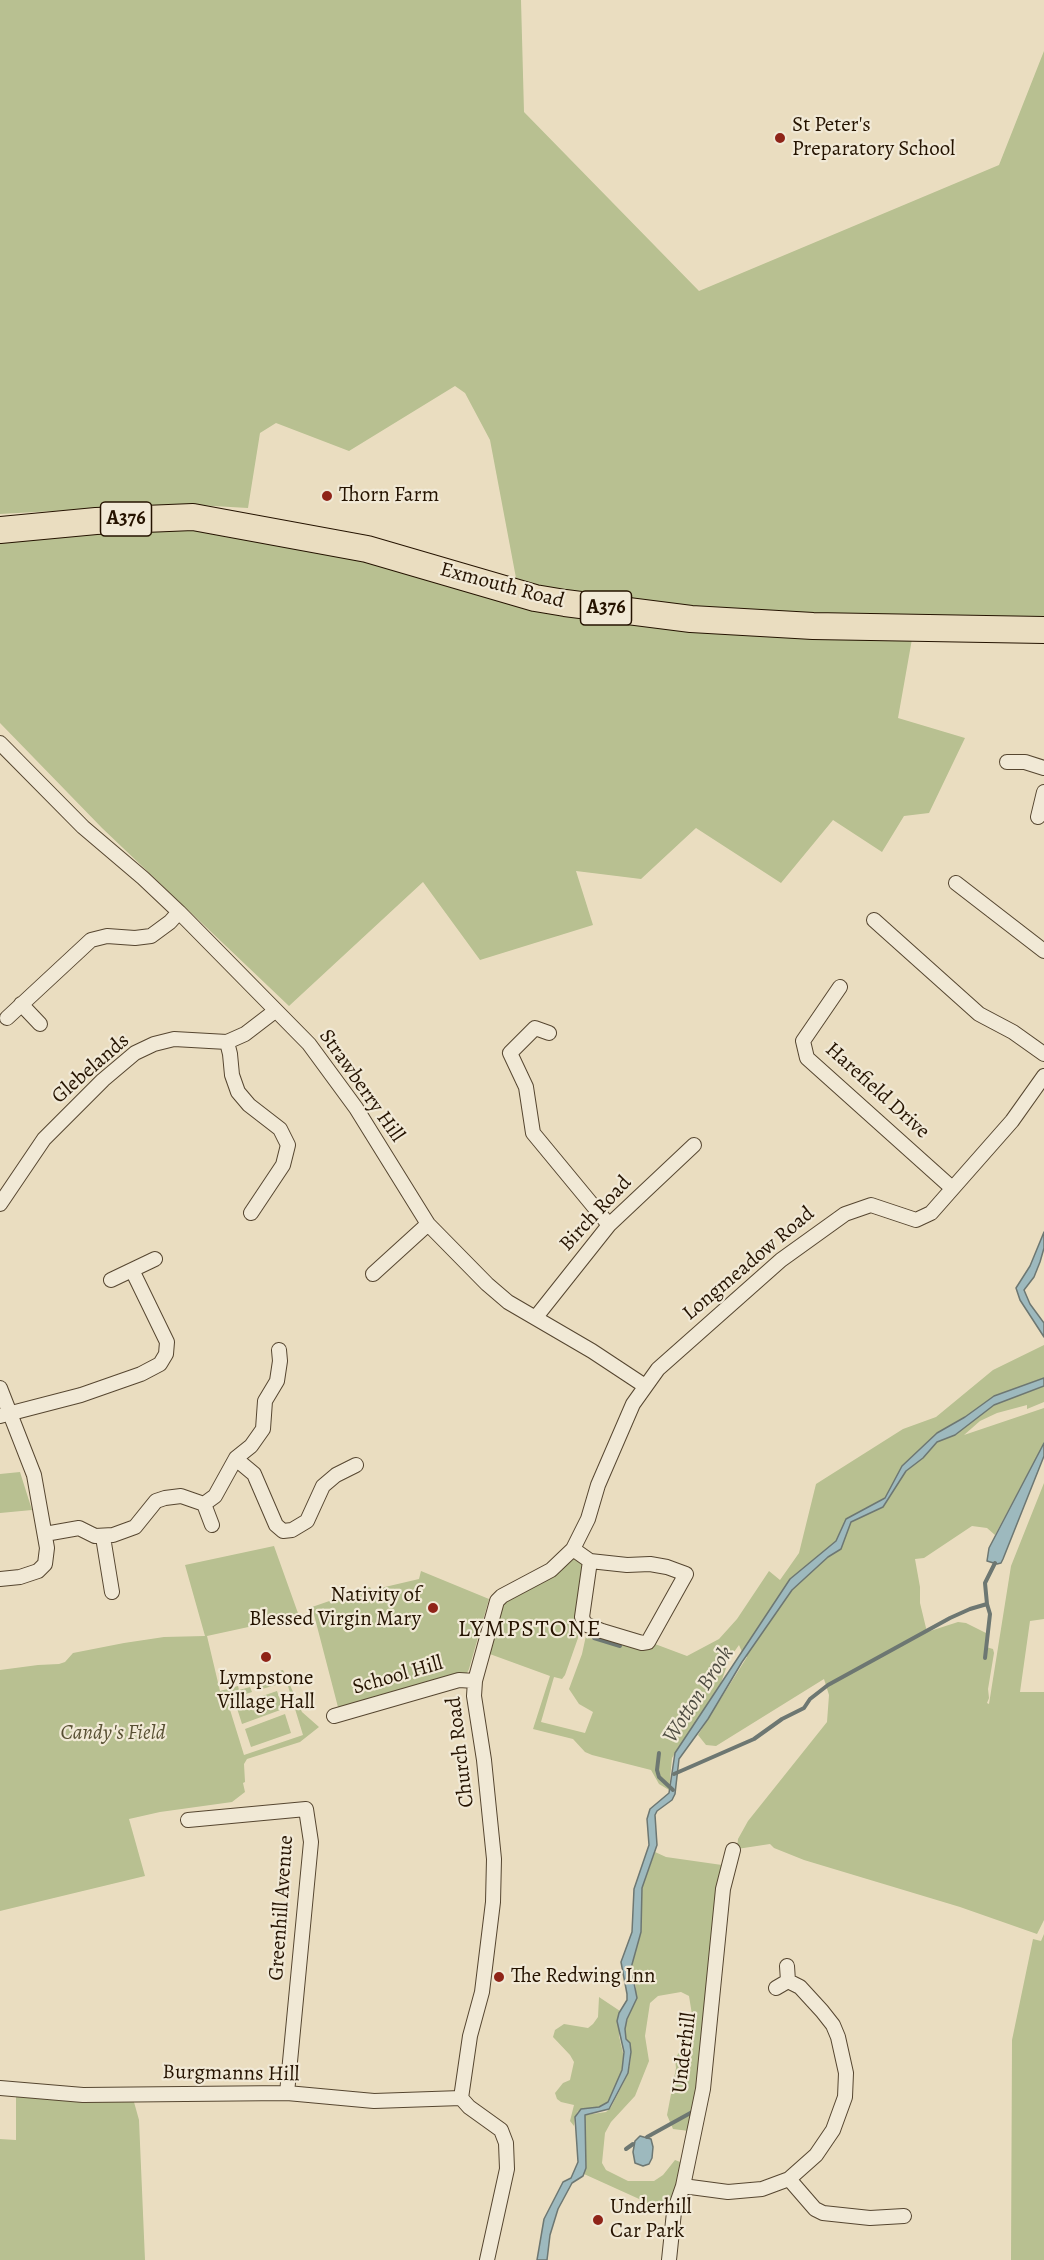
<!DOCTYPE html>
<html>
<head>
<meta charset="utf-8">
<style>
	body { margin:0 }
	canvas { display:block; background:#eaddc0 }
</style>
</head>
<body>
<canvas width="1044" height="2260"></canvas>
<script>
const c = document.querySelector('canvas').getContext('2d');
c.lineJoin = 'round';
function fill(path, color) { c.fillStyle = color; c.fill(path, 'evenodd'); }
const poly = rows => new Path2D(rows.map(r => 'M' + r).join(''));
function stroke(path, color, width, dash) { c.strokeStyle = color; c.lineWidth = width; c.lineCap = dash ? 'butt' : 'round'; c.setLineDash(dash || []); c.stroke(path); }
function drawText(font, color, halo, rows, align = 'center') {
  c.font = font + ' Alegreya,serif'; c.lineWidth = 4.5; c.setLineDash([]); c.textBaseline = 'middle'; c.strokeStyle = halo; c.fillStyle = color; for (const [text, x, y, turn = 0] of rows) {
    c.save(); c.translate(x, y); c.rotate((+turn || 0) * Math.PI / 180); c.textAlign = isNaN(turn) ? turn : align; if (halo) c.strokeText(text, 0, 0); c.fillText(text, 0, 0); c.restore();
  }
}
const green = poly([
	[0,0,521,0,524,112,699,291,999,165,1044,51,1044,617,735,616,571,595,516,578,490,440,465,393,455,386,349,451,276,423,260,433,248,508,178,504,0,514],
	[186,527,394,566,912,639,898,718,965,738,929,813,904,816,882,852,833,820,781,883,696,828,641,879,576,871,593,925,480,960,423,882,289,1006,102,828,0,723,0,538],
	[1044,1345,1044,1402,1027,1409,1027,1405,997,1413,980,1421,964,1435,1044,1408,1044,1443,995,1535,987,1528,972,1526,924,1558,915,1559,920,1587,920,1603,927,1632,958,1622,966,1623,986,1633,986,1647,993,1649,994,1653,988,1689,989,1698,987,1703,989,1704,1011,1566,1044,1483,1044,1619,1030,1621,1020,1692,1044,1692,1044,1920,1037,1934,960,1907,804,1860,774,1848,770,1844,737,1849,738,1839,748,1821,827,1722,829,1695,824,1679,716,1746,706,1745,698,1735,747,1657,742,1652,739,1645,729,1659,721,1683,672,1758,669,1790,659,1784,651,1770,592,1755,585,1752,573,1739,533,1729,550,1676,487,1653,502,1603,570,1559,574,1559,582,1564,584,1572,578,1638,565,1675,562,1679,554,1677,541,1722,585,1733,593,1712,579,1704,569,1689,582,1654,587,1631,651,1647,655,1644,687,1656,719,1639,737,1619,769,1571,780,1580,799,1553,816,1484,903,1429,936,1417,993,1370],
	[20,1472,32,1510,0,1513,0,1474],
	[274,1546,299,1616,207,1636,220,1691,238,1686,239,1690,250,1687,252,1692,227,1700,244,1755,303,1735,288,1686,290,1685,302,1712,319,1727,300,1742,247,1759,244,1764,245,1782,243,1783,245,1792,232,1802,160,1812,129,1819,145,1876,0,1911,0,1670,38,1665,59,1664,65,1662,73,1653,124,1643,164,1637,205,1636,185,1565],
	[421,1571,489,1599,469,1669,465,1677,339,1711,312,1607,370,1587,372,1590,419,1579],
	[283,1670,288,1680,286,1682,259,1690,258,1685,253,1686,250,1684,248,1678],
	[277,1691,283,1709,242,1724,236,1705],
	[285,1714,291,1733,251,1747,245,1729],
	[655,1852,666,1857,722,1865,698,2089,689,2131,673,2129,667,2115,676,2068,675,2059,694,2027,689,1996,681,1992,658,1996,650,2003,645,2036,649,2061,635,2096,611,2122,605,2133,602,2163,606,2170,628,2181,654,2181,663,2175,675,2160,683,2163,668,2208,648,2203,584,2174,586,2168,585,2115,606,2112,611,2107,626,2078,630,2064,631,2052,626,2039,625,2029,636,1987,631,1968,641,1932,642,1888],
	[1044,1934,1044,2260,1011,2260,1012,2040,1033,1939,1041,1941],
	[599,1997,620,2011,619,2036,624,2057,623,2066,613,2095,608,2102,599,2107,578,2111,575,2117,574,2126,570,2121,574,2105,561,2102,557,2099,555,2093,563,2083,570,2080,574,2062,570,2055,553,2037,555,2030,564,2024,588,2028,593,2024,598,2017],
	[16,2096,134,2102,139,2120,145,2260,0,2260,0,2139,16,2140]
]);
const water = poly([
	[1044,1232,1044,1248,1040,1262,1034,1277,1024,1290,1030,1304,1044,1323,1044,1337,1020,1300,1016,1288,1030,1266,1044,1232],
	[1044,1378,1044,1386,994,1405,955,1435,937,1442,923,1458,906,1471,883,1507,851,1522,841,1549,828,1557,792,1590,742,1662,708,1719,679,1759,675,1794,672,1800,657,1811,655,1815,657,1845,642,1888,641,1932,631,1968,637,1998,627,2019,625,2029,626,2039,630,2043,631,2052,628,2073,609,2109,585,2115,586,2168,583,2176,572,2183,558,2209,550,2235,547,2260,537,2260,544,2219,563,2182,571,2178,578,2162,575,2117,581,2109,599,2107,608,2102,622,2070,624,2052,617,2021,619,2013,627,2000,627,1994,621,1962,632,1932,634,1889,649,1845,647,1819,650,1809,669,1793,675,1753,790,1579,836,1541,846,1519,885,1498,902,1466,937,1433,965,1417,994,1396,1044,1378],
	[1044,1443,1044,1456,1003,1559,1001,1563,997,1564,987,1561,989,1548,1044,1443],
	[640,2136,651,2139,653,2147,652,2158,649,2164,643,2166,635,2163,633,2152,635,2141,640,2136]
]);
const stream = poly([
	[594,1638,620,1646],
	[985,1658,990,1614,987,1604],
	[659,1753,657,1770,659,1777,673,1790],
	[674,1774,754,1739,782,1719,804,1708,810,1699,828,1685,950,1618,970,1609,987,1604,985,1583,995,1563],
	[647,2137,694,2111],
	[626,2149,633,2144]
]);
const street = poly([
	[0,743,83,827,143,878,179,912,309,1044,356,1108,428,1224,487,1284,508,1302,592,1351,645,1386],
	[1007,762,1025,762,1044,768],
	[1038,817,1044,792],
	[956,883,1044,951],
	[874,920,979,1014,1013,1032,1044,1054],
	[840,987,803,1041,807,1058,952,1188],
	[21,1004,40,1024],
	[7,1018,91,940,107,936,135,938,151,936,170,922,179,912],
	[549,1033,535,1028,510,1053,526,1087,533,1133,609,1225],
	[227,1042,230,1054,232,1075,238,1092,249,1105,280,1129,288,1145,283,1165,251,1213],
	[0,1204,44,1139,103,1080,135,1053,154,1044,174,1039,227,1042,245,1034,275,1011],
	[373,1274,428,1224],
	[111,1280,155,1259],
	[536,1317,609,1225,694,1145],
	[0,1388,34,1475,47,1548,45,1564,38,1571,20,1577,0,1579],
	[0,1416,81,1395,141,1374,160,1364,166,1354,167,1342,132,1270],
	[236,1459,254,1474,276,1525,283,1531,292,1530,307,1521,323,1486,336,1475,356,1465],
	[204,1504,212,1525],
	[45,1534,79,1528,95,1536,113,1535,135,1527,156,1501,165,1498,181,1496,204,1504,215,1496,236,1458,251,1446,263,1429,265,1401,277,1381,280,1361,279,1350],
	[103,1537,112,1592],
	[573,1549,590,1561,627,1565,650,1564,667,1567,686,1574,648,1642,642,1643,602,1631,587,1625,584,1622,582,1617,590,1561],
	[334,1716,459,1680,475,1681],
	[188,1820,306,1809,311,1842,287,2093],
	[776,1988,788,1981,787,1966],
	[0,2088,83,2095,287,2093,374,2101,461,2098],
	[461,2098,470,2036,482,1992,493,1902,494,1859,484,1760,474,1696,475,1681,497,1601,502,1596,551,1570,573,1549,588,1519,598,1485,633,1404,658,1369,781,1260,845,1214,871,1205,916,1220,931,1213,1012,1121,1044,1076],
	[461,2098,469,2107,501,2130,506,2143,507,2169,487,2260],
	[789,2179,815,2209,823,2213,870,2218,904,2216],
	[683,2186,728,2192,762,2189,789,2179,816,2155,833,2130,845,2097,846,2073,838,2037,833,2025,822,2011,800,1987,788,1981],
	[669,2260,674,2212,683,2186,703,2089,723,1889,733,1850]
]);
const highway = poly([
	[0,530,96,521,193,517,367,549,535,598,565,603,691,619,813,626,1044,630]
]);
const markers = [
	[780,138,6,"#8f2418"],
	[327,496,6,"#8f2418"],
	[433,1608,6,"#8f2418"],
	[266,1657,6,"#8f2418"],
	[499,1977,6,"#8f2418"],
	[598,2220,6,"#8f2418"]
];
const shields = [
	[126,519,51],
	[606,608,51]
];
const shieldNames = [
	["A376",126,519],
	["A376",606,608]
];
const poiNames = [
	["St Peter's",792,126],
	["Preparatory School",792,150],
	["Thorn Farm",339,496],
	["Nativity of",421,1596,"right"],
	["Blessed Virgin Mary",421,1620,"right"],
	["Lympstone",266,1679,"center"],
	["Village Hall",266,1703,"center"],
	["The Redwing Inn",511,1977],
	["Underhill",610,2208],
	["Car Park",610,2232]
];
const streetNames = [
	["Exmouth Road",502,586,15],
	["Glebelands",91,1069,-41],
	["Strawberry Hill",361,1086,55],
	["Harefield Drive",877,1091,42],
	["Birch Road",596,1214,-47],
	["Longmeadow Road",749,1264,-40],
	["School Hill",398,1676,-16],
	["Church Road",461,1752,-97],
	["Greenhill Avenue",282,1908,-86],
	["Underhill",685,2053,-83],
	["Burgmanns Hill",231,2074,1]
];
const parkNames = [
	["Candy's Field",113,1734]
];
const waterNames = [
	["Wotton Brook",699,1695,-57]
];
const quarterNames = [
	["LYMPSTONE",530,1630]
];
fill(green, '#b8c091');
fill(water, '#9db9be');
stroke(water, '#6d7772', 1.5);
stroke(stream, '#6d7772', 4);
stroke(street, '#564630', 16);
stroke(highway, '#251300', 28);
stroke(street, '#f1e9d6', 14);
stroke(highway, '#eaddc0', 26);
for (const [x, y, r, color] of markers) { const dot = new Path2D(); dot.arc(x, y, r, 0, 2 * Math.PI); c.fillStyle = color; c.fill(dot); stroke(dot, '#f1e9d6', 2); }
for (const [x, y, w] of shields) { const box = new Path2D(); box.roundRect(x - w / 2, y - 17, w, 34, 4.5); c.fillStyle = '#f1e9d6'; c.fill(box); stroke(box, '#251300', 1.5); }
drawText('bold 20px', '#251300', null, shieldNames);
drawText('21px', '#251300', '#f1e9d6', poiNames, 'left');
drawText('21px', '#251300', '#f1e9d6', streetNames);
drawText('italic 21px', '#585033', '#f1e9d6', parkNames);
drawText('italic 22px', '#4f4d42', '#f1e9d6', waterNames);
c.letterSpacing = '1.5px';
drawText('24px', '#251300', '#f1e9d6', quarterNames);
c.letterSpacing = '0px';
</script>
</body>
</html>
